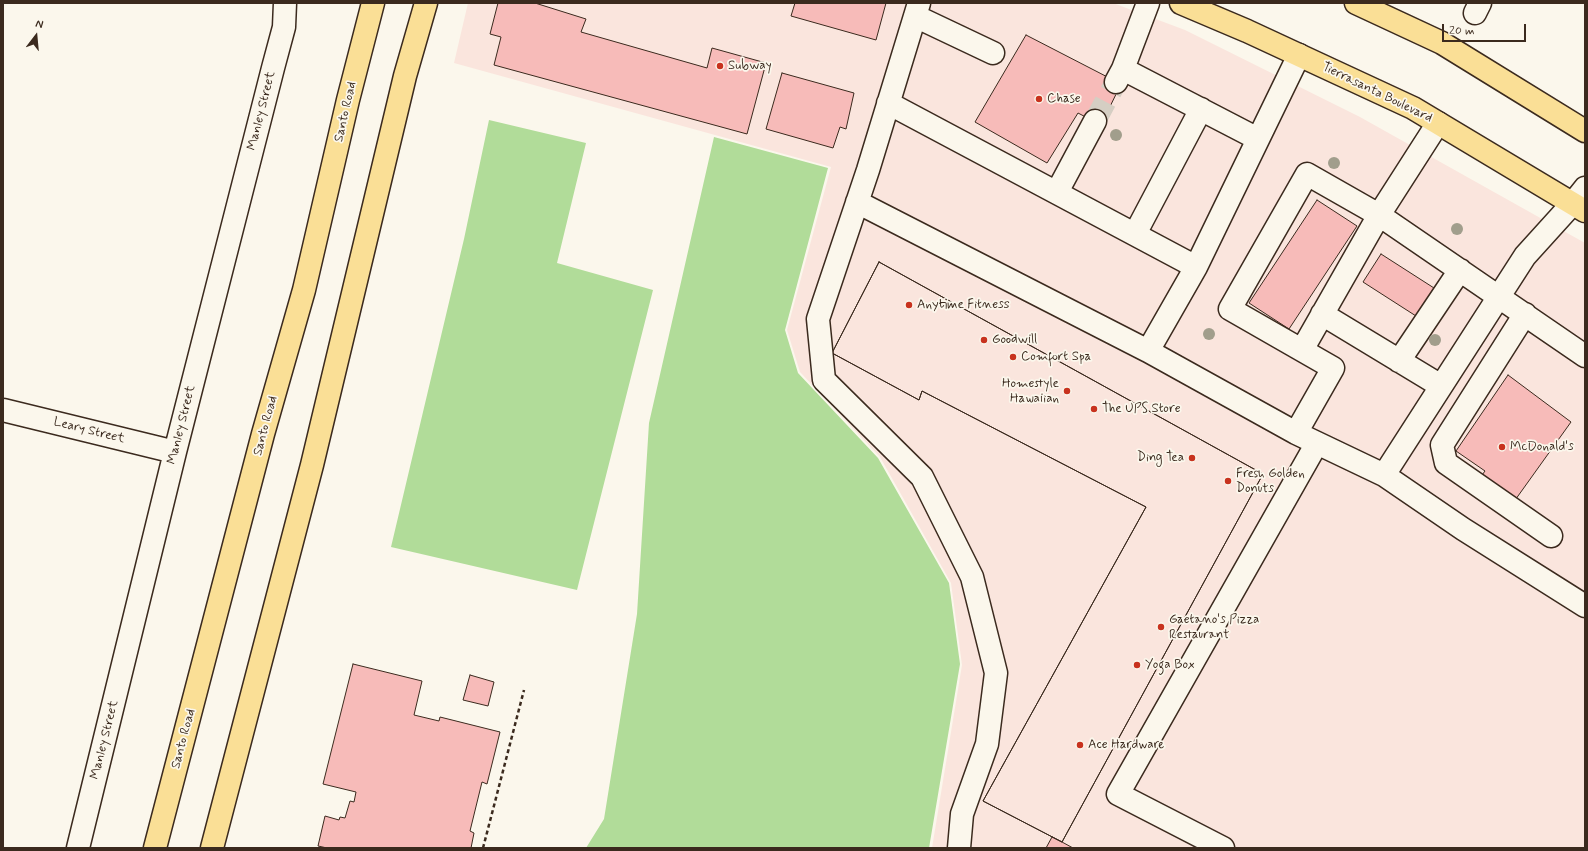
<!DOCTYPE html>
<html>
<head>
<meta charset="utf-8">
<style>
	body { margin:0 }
	#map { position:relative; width:1588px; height:851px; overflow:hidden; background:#fbf7ec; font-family:Mynerve,sans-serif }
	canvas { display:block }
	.frame { position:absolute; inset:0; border:4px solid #3b2a1e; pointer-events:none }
	.north { position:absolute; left:16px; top:16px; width:40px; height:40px; -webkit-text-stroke:3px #fbf7ec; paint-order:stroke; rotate:16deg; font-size:11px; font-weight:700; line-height:16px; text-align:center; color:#3b2a1e }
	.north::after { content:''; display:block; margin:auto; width:14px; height:18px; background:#3b2a1e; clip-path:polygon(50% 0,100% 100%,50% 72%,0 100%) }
	.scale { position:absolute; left:1442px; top:24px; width:84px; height:18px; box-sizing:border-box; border:2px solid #3b2a1e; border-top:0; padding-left:5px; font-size:12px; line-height:14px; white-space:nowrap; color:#3b2a1e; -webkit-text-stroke:3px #fbf7ec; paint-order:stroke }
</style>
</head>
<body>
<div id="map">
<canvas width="1588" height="851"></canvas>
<div class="frame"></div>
<div class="north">N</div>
<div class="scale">20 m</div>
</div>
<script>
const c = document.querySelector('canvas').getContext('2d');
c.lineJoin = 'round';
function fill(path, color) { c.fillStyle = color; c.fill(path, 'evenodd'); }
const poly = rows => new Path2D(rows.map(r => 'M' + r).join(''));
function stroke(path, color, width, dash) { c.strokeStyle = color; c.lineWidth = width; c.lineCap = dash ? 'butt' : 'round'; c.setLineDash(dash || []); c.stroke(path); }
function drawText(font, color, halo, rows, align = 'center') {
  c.font = font + ' Mynerve,sans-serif'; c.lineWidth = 3.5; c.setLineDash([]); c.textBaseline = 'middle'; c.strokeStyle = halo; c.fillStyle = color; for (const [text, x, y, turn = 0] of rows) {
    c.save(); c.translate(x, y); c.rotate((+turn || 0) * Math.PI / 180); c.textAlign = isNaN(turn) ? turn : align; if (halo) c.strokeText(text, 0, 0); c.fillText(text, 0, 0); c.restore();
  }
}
const built = poly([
	[468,3,1113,3,1185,30,1360,117,1585,243,1585,848,932,848,962,665,951,583,880,457,800,372,787,330,831,167,454,63]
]);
const green = poly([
	[489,120,586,143,557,263,653,290,577,590,391,547,464,239],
	[714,137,828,168,785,330,798,373,878,458,949,583,960,664,929,848,586,848,604,819,637,614,649,423]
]);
const building = poly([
	[498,3,535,3,586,19,581,32,707,68,712,48,766,63,747,134,494,65,501,37,490,34,498,3],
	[795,3,886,3,876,40,791,16,795,3],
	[1026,35,1121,84,1101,125,1078,113,1047,163,975,122,1026,35],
	[782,73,854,93,846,129,840,127,833,148,766,129,782,73],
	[1317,200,1357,226,1289,329,1249,303,1317,200],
	[1381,254,1434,288,1416,316,1363,282,1381,254],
	[879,262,1263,474,1062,842,983,801,1146,507,922,391,919,400,832,353,879,262],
	[879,262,1263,474,1062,842,983,801,1146,507,922,391,919,400,832,353,879,262],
	[1508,375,1571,422,1513,503,1479,479,1485,471,1456,451,1508,375],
	[353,664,422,681,414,715,439,721,440,717,500,732,487,784,482,782,470,831,474,833,471,848,327,848,318,846,325,816,339,820,340,817,345,818,350,801,354,802,356,792,323,784,353,664],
	[470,675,494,682,488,706,463,700,470,675],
	[1052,837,1062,842,1073,848,1046,848,1052,837]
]);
const minorTunnel = poly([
	[1095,121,1116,82]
]);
const path = poly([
	[483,848,524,690]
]);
const minor = poly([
	[919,3,868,170,818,319,824,380,922,477,972,577,996,673,987,744,962,814,959,848],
	[1475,13,1480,3],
	[915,16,993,53],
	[1123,69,1258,139],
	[1116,82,1123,69,1148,3],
	[888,103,1196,267],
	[1438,123,1379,215,1585,356],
	[1057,192,1095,121],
	[857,202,1148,351,1296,433,1384,475,1463,529,1585,606],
	[1135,234,1201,109],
	[1322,314,1441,386],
	[1525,314,1442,445,1446,463,1551,536],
	[1148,351,1196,267,1299,55],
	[1399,361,1460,270],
	[3,410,175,452],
	[1296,433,1333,368,1230,309,1307,174,1379,215,1302,350],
	[1384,475,1525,256,1573,203,1585,188],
	[78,848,175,452,273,68,284,27,285,3],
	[1223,848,1118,794,1317,443]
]);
const major = poly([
	[1181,3,1247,31,1413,108,1585,211],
	[1356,3,1442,43,1585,131],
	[155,848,263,434,304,290,348,100,373,3],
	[212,848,312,465,405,76,426,3]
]);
const trees = [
	[1116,135],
	[1334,163],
	[1457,229],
	[1209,334],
	[1435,340]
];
const markers = [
	[720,66,4,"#c8321e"],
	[1039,99,4,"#c8321e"],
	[909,305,4,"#c8321e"],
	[984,340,4,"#c8321e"],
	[1013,357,4,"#c8321e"],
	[1067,391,4,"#c8321e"],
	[1094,409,4,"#c8321e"],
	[1502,447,4,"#c8321e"],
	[1192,458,4,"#c8321e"],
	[1228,481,4,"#c8321e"],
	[1161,627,4,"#c8321e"],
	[1137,665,4,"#c8321e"],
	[1080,745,4,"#c8321e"]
];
const poiNames = [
	["Subway",728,66],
	["Chase",1047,99],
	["Anytime Fitness",917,305],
	["Goodwill",992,340],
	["Comfort Spa",1021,357],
	["Homestyle",1059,384,"right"],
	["Hawaiian",1059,399,"right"],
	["The UPS Store",1102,409],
	["McDonald's",1510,447],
	["Ding Tea",1184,458,"right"],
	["Fresh Golden",1236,474],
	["Donuts",1236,489],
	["Gaetano's Pizza",1169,620],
	["Restaurant",1169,635],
	["Yoga Box",1145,665],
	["Ace Hardware",1088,745]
];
const streetNames = [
	["Tierrasanta Boulevard",1377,93,26],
	["Manley Street",262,111,-76],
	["Santo Road",346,112,-77],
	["Manley Street",182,425,-76],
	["Santo Road",266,426,-75],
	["Leary Street",89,431,14],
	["Santo Road",184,739,-75],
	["Manley Street",105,740,-76]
];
fill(built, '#fae5dd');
fill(green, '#b1dc99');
fill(building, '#f7bbb9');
stroke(building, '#3b2a1e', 1);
stroke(minorTunnel, '#d5cec3', 22, [22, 11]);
stroke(minor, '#3b2a1e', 25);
stroke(major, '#3b2a1e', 25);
stroke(path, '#3b2a1e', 2.5, [4, 3]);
stroke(minor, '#fbf7ec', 22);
stroke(major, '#fadf96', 22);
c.fillStyle = '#a19e8c';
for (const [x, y] of trees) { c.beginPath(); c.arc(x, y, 6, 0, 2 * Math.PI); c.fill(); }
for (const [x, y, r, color] of markers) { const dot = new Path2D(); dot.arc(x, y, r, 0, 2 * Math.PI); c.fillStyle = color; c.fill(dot); stroke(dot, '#fbf7ec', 1.5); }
drawText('13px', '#3b2a1e', '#fbf7ec', poiNames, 'left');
drawText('13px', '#3b2a1e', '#fbf7ec', streetNames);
</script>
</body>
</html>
